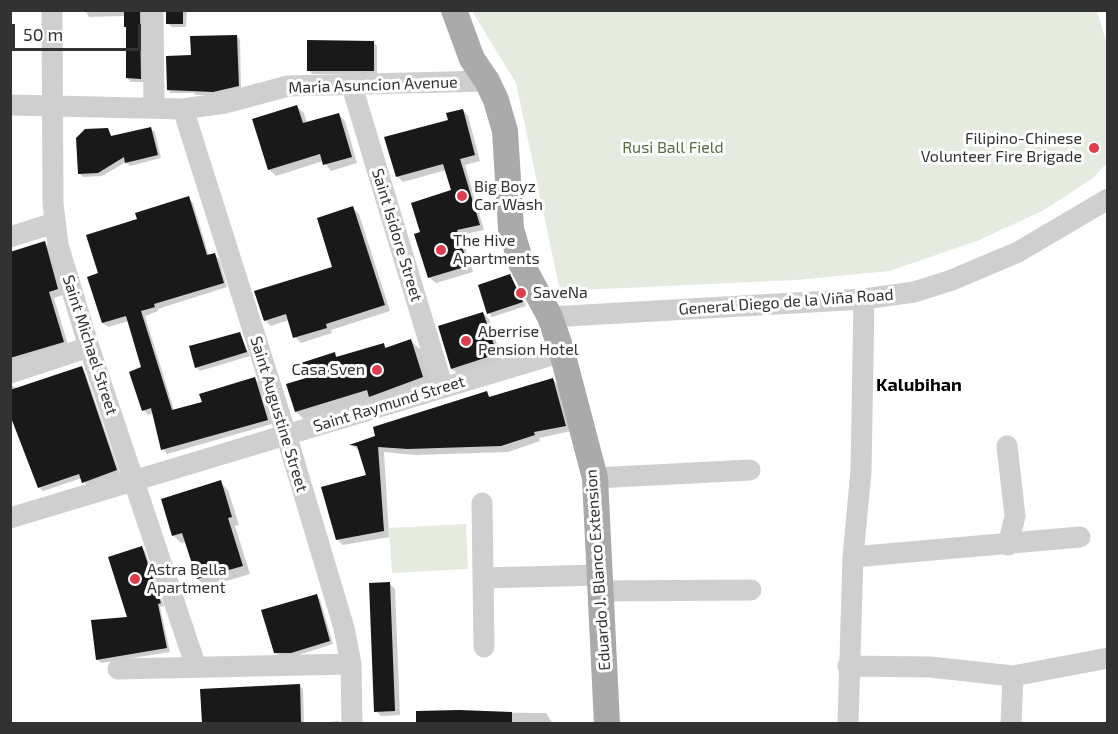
<!DOCTYPE html>
<html>
<head>
<meta charset="utf-8">
<style>
	body { margin:0 }
	#map { position:relative; width:1118px; height:734px; overflow:hidden; background:#fff; font-family:"Exo 2",sans-serif }
	canvas { display:block }
	.frame { position:absolute; inset:0; border:12px solid #323232; pointer-events:none }
	.scale { position:absolute; left:12px; top:24px; width:129px; height:27px; box-sizing:border-box; border:3px solid #323232; border-top:0; padding-left:8px; font-size:18px; line-height:21px; white-space:nowrap; color:#323232; -webkit-text-stroke:4px #fff; paint-order:stroke }
</style>
</head>
<body>
<div id="map">
<canvas width="1118" height="734"></canvas>
<div class="frame"></div>
<div class="scale">50 m</div>
</div>
<script>
const c = document.querySelector('canvas').getContext('2d');
c.lineJoin = 'round';
function fill(path, color) { c.fillStyle = color; c.fill(path, 'evenodd'); }
const poly = rows => new Path2D(rows.map(r => 'M' + r).join(''));
function stroke(path, color, width, dash) { c.strokeStyle = color; c.lineWidth = width; c.lineCap = dash ? 'butt' : 'round'; c.setLineDash(dash || []); c.stroke(path); }
function drawText(font, color, halo, rows, align = 'center') {
  c.font = font + ' "Exo 2",sans-serif'; c.lineWidth = 6; c.setLineDash([]); c.textBaseline = 'middle'; c.strokeStyle = halo; c.fillStyle = color; for (const [text, x, y, turn = 0] of rows) {
    c.save(); c.translate(x, y); c.rotate((+turn || 0) * Math.PI / 180); c.textAlign = isNaN(turn) ? turn : align; if (halo) c.strokeText(text, 0, 0); c.fillText(text, 0, 0); c.restore();
  }
}
const green = poly([
	[472,11,1097,11,1107,44,1107,163,1093,178,1044,210,977,241,889,271,796,280,560,291,516,83],
	[466,524,468,569,392,573,389,528]
]);
const shadow = poly([
	[85,10,146,10,145,82,131,82,127,78,128,28,125,16,89,17],
	[166,10,187,10,186,27,172,27,167,23],
	[237,36,240,40,241,89,217,95,196,95,194,93,171,93,168,90,192,57],
	[373,42,377,46,377,74,312,74,309,70],
	[297,107,304,113,307,124,338,114,345,121,357,163,331,171,323,161,276,176,269,169],
	[463,110,468,116,480,161,465,165,484,230,461,235,473,272,436,283,430,278,416,235,422,233,453,191,446,170,403,182,397,176],
	[107,129,113,138,151,129,155,132,161,158,130,166,126,162,102,176,83,177,79,173],
	[188,198,193,203,209,256,214,254,219,259,227,287,158,309,158,311,145,316,174,410,204,403,254,378,259,383,272,424,167,454,163,449,153,413,148,415,144,410,143,368,129,321,108,327,103,323,100,274,138,220],
	[353,208,359,214,390,311,331,330,332,333,301,343,295,337,289,320,271,326,265,320,333,268],
	[44,243,50,249,63,295,54,298,69,348,10,366,10,331],
	[510,276,526,306,492,317,489,313],
	[483,313,489,319,502,360,458,374,452,369],
	[240,334,250,356,200,371,196,367],
	[411,341,423,352,434,388,308,423,296,412,288,385,308,379,334,354,339,358,384,345,387,349],
	[82,368,85,372,120,474,87,486,82,478,43,491,39,487,10,410,10,385,19,389],
	[553,380,559,386,571,431,539,438,540,441,508,452,415,455,384,452,389,537,343,545,337,539,368,476,360,451,352,445,486,393,491,398],
	[220,482,228,490,239,525,235,526,250,574,206,587,198,579,187,541,181,543,173,535],
	[142,547,145,551,164,606,160,607,170,652,101,663,97,659,129,618],
	[390,584,395,589,400,715,381,716,376,711],
	[316,596,320,599,333,644,295,656,279,656,275,652],
	[300,686,303,689,304,724,234,720,235,724,203,724,202,691],
	[418,712,546,713,553,724,418,724],
	[338,721,341,724,314,724]
]);
const building = poly([
	[124,10,140,10,141,79,126,78,126,27,124,27],
	[166,10,183,10,183,24,166,24],
	[237,35,239,86,213,92,167,90,166,56,191,55,190,36],
	[307,40,374,41,374,71,307,71],
	[297,105,303,123,339,113,352,157,323,165,320,154,268,170,252,119],
	[463,109,475,155,460,159,480,225,457,230,468,266,428,278,414,234,420,232,411,203,451,190,443,164,396,177,384,137,448,120,446,113],
	[151,127,158,155,125,163,124,157,98,173,78,174,76,138,85,129,108,128,111,136],
	[189,196,207,255,215,253,224,283,154,304,155,307,141,311,172,410,202,402,199,394,255,377,268,420,161,450,151,408,142,411,129,372,141,367,126,316,102,323,87,277,98,273,86,235,137,219,135,213],
	[353,206,385,305,326,324,327,328,293,338,286,314,264,321,254,291,332,267,317,218],
	[45,241,58,289,49,292,64,342,10,358,10,252],
	[510,274,523,302,487,314,478,285],
	[483,312,497,354,451,369,438,326],
	[240,332,247,352,195,368,189,346],
	[411,339,423,377,369,397,367,390,295,412,286,384,306,378,301,363,335,352,336,357,384,343,385,348],
	[82,366,117,470,82,483,79,474,38,488,10,415,10,390],
	[553,378,566,426,534,432,535,435,501,446,408,449,378,447,384,531,336,540,321,487,366,475,357,446,349,445,375,436,373,427,487,391,489,397],
	[221,480,232,517,228,518,243,566,197,579,182,533,172,536,161,499],
	[142,546,161,603,158,604,167,648,96,660,91,620,127,617,108,557],
	[390,582,395,711,374,712,369,583],
	[317,594,330,641,291,653,274,653,261,610],
	[300,684,301,723,202,723,200,689],
	[459,710,512,712,512,723,416,723,416,711]
]);
const minor = poly([
	[52,10,53,203,58,245,89,347,196,667],
	[153,10,154,108],
	[351,83,443,388],
	[10,105,183,109,225,103,288,86,487,81],
	[183,109,286,434,344,628,351,664,352,724],
	[10,237,54,223],
	[550,317,864,299,914,292,952,280,1018,252,1108,199],
	[10,373,89,347],
	[1007,446,1015,516,1008,545],
	[595,478,750,470],
	[482,503,484,647],
	[10,518,562,352],
	[853,557,1080,537],
	[483,578,600,575],
	[601,591,751,590],
	[848,666,930,667,1013,676,1108,658],
	[118,669,351,664],
	[848,724,853,557,861,471,864,299],
	[1011,724,1013,676]
]);
const major = poly([
	[454,10,472,59,487,81,496,100,505,131,511,229,521,263,550,317,562,352,595,478,607,724]
]);
const markers = [
	[1094,148,6,"#e13c4d"],
	[462,196,6,"#e13c4d"],
	[441,250,6,"#e13c4d"],
	[521,293,6,"#e13c4d"],
	[466,341,6,"#e13c4d"],
	[377,370,6,"#e13c4d"],
	[135,579,6,"#e13c4d"]
];
const streetNames = [
	["Maria Asuncion Avenue",373,85,-2],
	["Saint Isidore Street",397,235,73],
	["General Diego de la Viña Road",786,302,-4],
	["Saint Michael Street",90,345,72],
	["Saint Raymund Street",389,404,-17],
	["Saint Augustine Street",279,414,73],
	["Eduardo J. Blanco Extension",598,570,-94]
];
const poiNames = [
	["Filipino-Chinese",1082,139,"right"],
	["Volunteer Fire Brigade",1082,157,"right"],
	["Big Boyz",474,187],
	["Car Wash",474,205],
	["The Hive",453,241],
	["Apartments",453,259],
	["SaveNa",533,293],
	["Aberrise",478,332],
	["Pension Hotel",478,350],
	["Casa Sven",365,370,"right"],
	["Astra Bella",147,570],
	["Apartment",147,588]
];
const parkNames = [
	["Rusi Ball Field",673,148]
];
const neighbourhoodNames = [
	["Kalubihan",919,385]
];
fill(green, '#e5ebde');
fill(shadow, '#0003');
fill(building, '#191919');
stroke(minor, '#cfcfcf', 21);
stroke(major, '#aaa', 26);
for (const [x, y, r, color] of markers) { const dot = new Path2D(); dot.arc(x, y, r, 0, 2 * Math.PI); c.fillStyle = color; c.fill(dot); stroke(dot, '#fff', 2); }
drawText('16px', '#323232', '#fff', streetNames);
drawText('16px', '#323232', '#fff', poiNames, 'left');
drawText('16px', '#566d3f', '#fff', parkNames);
drawText('bold 18px', '#000', '#fff', neighbourhoodNames);
</script>
</body>
</html>
